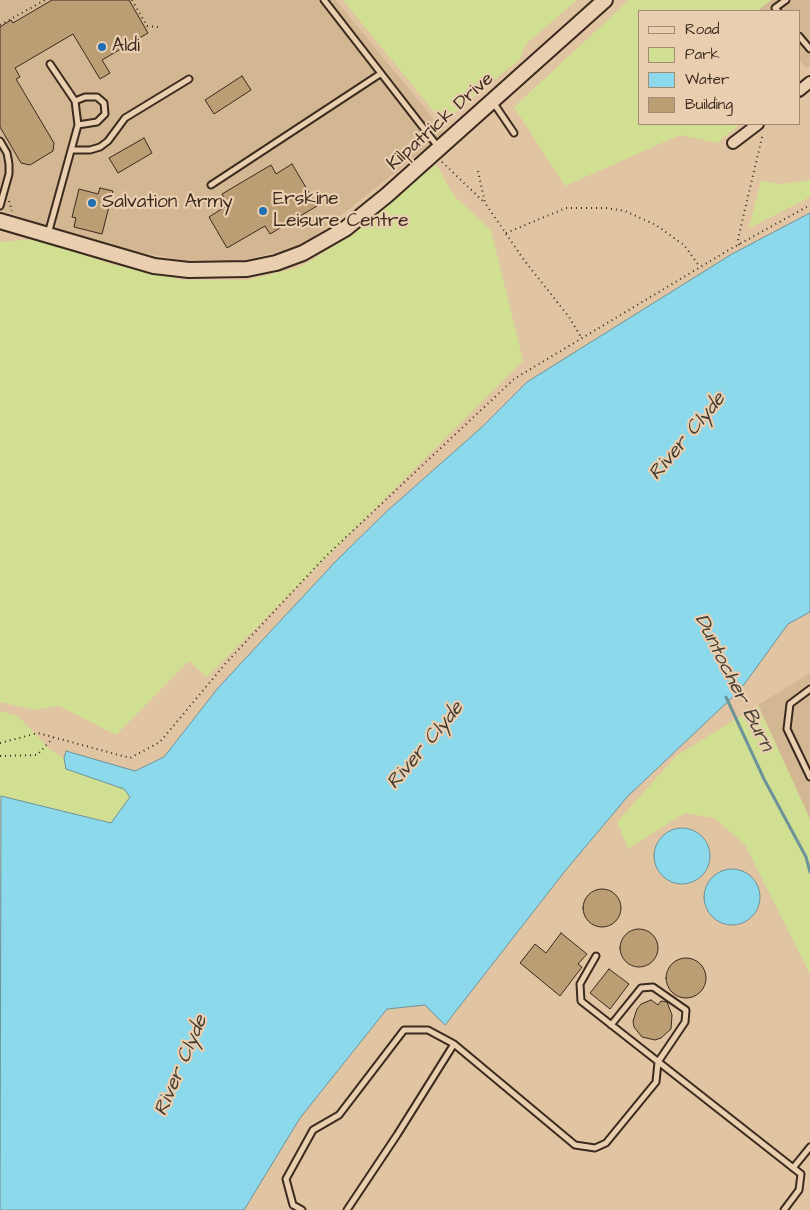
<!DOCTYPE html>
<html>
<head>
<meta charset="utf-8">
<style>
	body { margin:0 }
	#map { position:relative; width:810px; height:1210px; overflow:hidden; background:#e1c4a2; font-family:"Architects Daughter",sans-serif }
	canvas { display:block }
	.legend { position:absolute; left:638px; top:10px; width:162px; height:115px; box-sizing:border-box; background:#e9ceb0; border:1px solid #a38c76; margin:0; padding:6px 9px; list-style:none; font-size:15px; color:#3b2a1e }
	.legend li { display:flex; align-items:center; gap:10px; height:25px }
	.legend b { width:25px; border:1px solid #a38c76 }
</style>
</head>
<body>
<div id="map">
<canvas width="810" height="1210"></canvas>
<ul class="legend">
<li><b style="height:6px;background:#e9ceb0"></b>Road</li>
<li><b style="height:14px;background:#d1df93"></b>Park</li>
<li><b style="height:14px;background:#8cd9ec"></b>Water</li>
<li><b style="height:14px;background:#bc9e75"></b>Building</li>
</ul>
</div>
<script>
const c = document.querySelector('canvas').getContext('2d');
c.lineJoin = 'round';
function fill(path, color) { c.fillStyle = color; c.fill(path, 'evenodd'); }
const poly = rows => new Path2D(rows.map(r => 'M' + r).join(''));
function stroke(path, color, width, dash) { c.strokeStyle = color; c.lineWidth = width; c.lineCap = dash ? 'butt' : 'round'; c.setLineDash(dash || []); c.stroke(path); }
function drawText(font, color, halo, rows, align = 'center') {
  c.font = font + ' "Architects Daughter",sans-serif'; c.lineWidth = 4.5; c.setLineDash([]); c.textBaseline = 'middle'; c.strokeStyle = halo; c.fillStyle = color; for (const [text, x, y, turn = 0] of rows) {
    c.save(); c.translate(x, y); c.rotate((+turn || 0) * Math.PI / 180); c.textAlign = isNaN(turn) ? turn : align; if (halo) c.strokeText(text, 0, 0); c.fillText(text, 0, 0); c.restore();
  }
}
const built = poly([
	[0,0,336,0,445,133,302,246,239,261,194,262,133,251,44,225,0,210],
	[771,0,810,0,810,65,806,68,799,59,799,11,761,11,759,9],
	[810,673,810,819,758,705]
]);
const green = poly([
	[343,0,577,0,525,45,520,59,443,123],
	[629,0,771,0,760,9,761,11,639,11,639,124,740,124,717,143,680,135,565,186,514,107],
	[436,164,454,196,491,230,523,360,207,677,189,661,116,735,59,706,34,710,0,702,0,242,35,239,111,264,183,280,247,280,300,267,354,234],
	[810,180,810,197,749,228,761,181,781,184],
	[758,705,810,819,810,974,745,845,714,818,685,813,628,849,617,822,676,756],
	[0,711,18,716,50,749,64,758,66,769,124,789,130,797,111,823,4,797,0,799]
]);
const water = poly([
	[810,213,810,612,788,624,740,690,628,796,565,871,445,1025,425,1005,387,1009,300,1118,244,1210,0,1210,1,796,111,823,130,797,124,789,66,769,64,758,66,751,135,771,164,757,218,688,336,561,386,512,482,427,527,382,732,254,810,213],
	'654 856a28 28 0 1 1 56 0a28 28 0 1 1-56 0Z',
	'704 897a28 28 0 1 1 56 0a28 28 0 1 1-56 0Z'
]);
const stream = poly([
	[726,697,764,779,806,857,810,872]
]);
const building = poly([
	[52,0,129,0,148,33,102,60,110,73,100,79,73,34,15,68,20,77,16,79,54,143,53,151,30,165,21,163,0,127,0,27,11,20,13,23,52,0],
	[242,76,251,90,214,114,205,100,242,76],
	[144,138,152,153,118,173,109,158,144,138],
	[292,164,317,206,270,234,265,226,227,248,209,217,228,205,222,194,271,165,276,174,292,164],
	[100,188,113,191,102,234,74,227,76,218,72,217,79,189,98,194,100,188],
	'583 908a19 19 0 1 1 38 0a19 19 0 1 1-38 0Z',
	'620 948a19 19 0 1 1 38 0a19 19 0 1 1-38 0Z',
	[561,933,587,954,578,964,582,967,560,996,520,963,535,944,546,953,561,933],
	'666 978a20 20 0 1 1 40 0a20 20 0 1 1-40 0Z',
	[609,969,629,984,610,1009,590,993,609,969],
	[651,1000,658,1005,661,1001,667,1002,672,1015,671,1029,661,1038,655,1040,642,1037,634,1027,633,1021,637,1009,641,1004,651,1000]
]);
const path = poly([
	[132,0,147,26,158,27],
	[0,25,45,0],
	[442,162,484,202],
	[478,171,485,203,524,260,569,317,581,337],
	[9,201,12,211],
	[506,233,566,208,606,208,625,211,656,225,684,245,700,267],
	[739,245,738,239,763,133],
	[0,743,38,733,130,758,160,742,226,663,325,557,514,379,727,251,810,205],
	[0,756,37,755,53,738]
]);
const lane = poly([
	[324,0,439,148],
	[778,11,775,8,786,0],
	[799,36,810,49],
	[75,101,85,97,97,97,104,103,105,114,97,122,78,125],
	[493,102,514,133],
	[0,141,7,153,9,164,9,174,0,206],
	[71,150,90,150,100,147,108,141,125,118,189,79],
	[211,185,380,74],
	[48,234,78,125,75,101,50,64],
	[810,689,790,704,787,729,810,777],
	[596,956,580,984,581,1001,801,1174,799,1190,784,1210],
	[793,1168,810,1147],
	[302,1210,293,1205,286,1179,313,1130,339,1115,404,1030,428,1030,454,1044,575,1145,595,1148,606,1143,656,1082,658,1062,685,1022,686,1010,653,987,641,988,611,1025],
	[347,1210,397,1135,454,1044]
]);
const street = poly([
	[799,91,810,82],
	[733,143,758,124]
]);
const secondary = poly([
	[0,221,154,266,189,270,247,269,276,263,303,253,345,229,387,195,605,0]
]);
const markers = [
	[102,47,5,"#1f6fb2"],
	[92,203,5,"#1f6fb2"],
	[263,211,5,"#1f6fb2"]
];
const poiNames = [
	["Aldi",112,47],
	["Erskine",273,200],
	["Leisure Centre",273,222],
	["Salvation Army",102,203]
];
const streetNames = [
	["Kilpatrick Drive",441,122,-42]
];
const waterNames = [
	["River Clyde",688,437,-50],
	["Duntocher Burn",733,683,63],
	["River Clyde",426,746,-50],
	["River Clyde",182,1066,-67]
];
fill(built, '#d3b692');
fill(green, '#d1df93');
fill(water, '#8cd9ec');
stroke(water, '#6c939a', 1);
stroke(stream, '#6c939a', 3);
fill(building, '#bc9e75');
stroke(building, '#3b2a1e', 1);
stroke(lane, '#3b2a1e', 9);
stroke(street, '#3b2a1e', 14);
stroke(secondary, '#3b2a1e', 18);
stroke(path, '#3b2a1e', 2, [1, 4]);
stroke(lane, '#e9ceb0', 5);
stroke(street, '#e9ceb0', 10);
stroke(secondary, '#e9ceb0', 14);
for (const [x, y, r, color] of markers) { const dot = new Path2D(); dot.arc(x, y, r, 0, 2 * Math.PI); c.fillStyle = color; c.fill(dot); stroke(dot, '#e9ceb0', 2); }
drawText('19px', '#3b2a1e', '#e9ceb0', poiNames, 'left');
drawText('19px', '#3b2a1e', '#e9ceb0', streetNames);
drawText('italic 20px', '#433c33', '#e9ceb0', waterNames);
</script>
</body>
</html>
